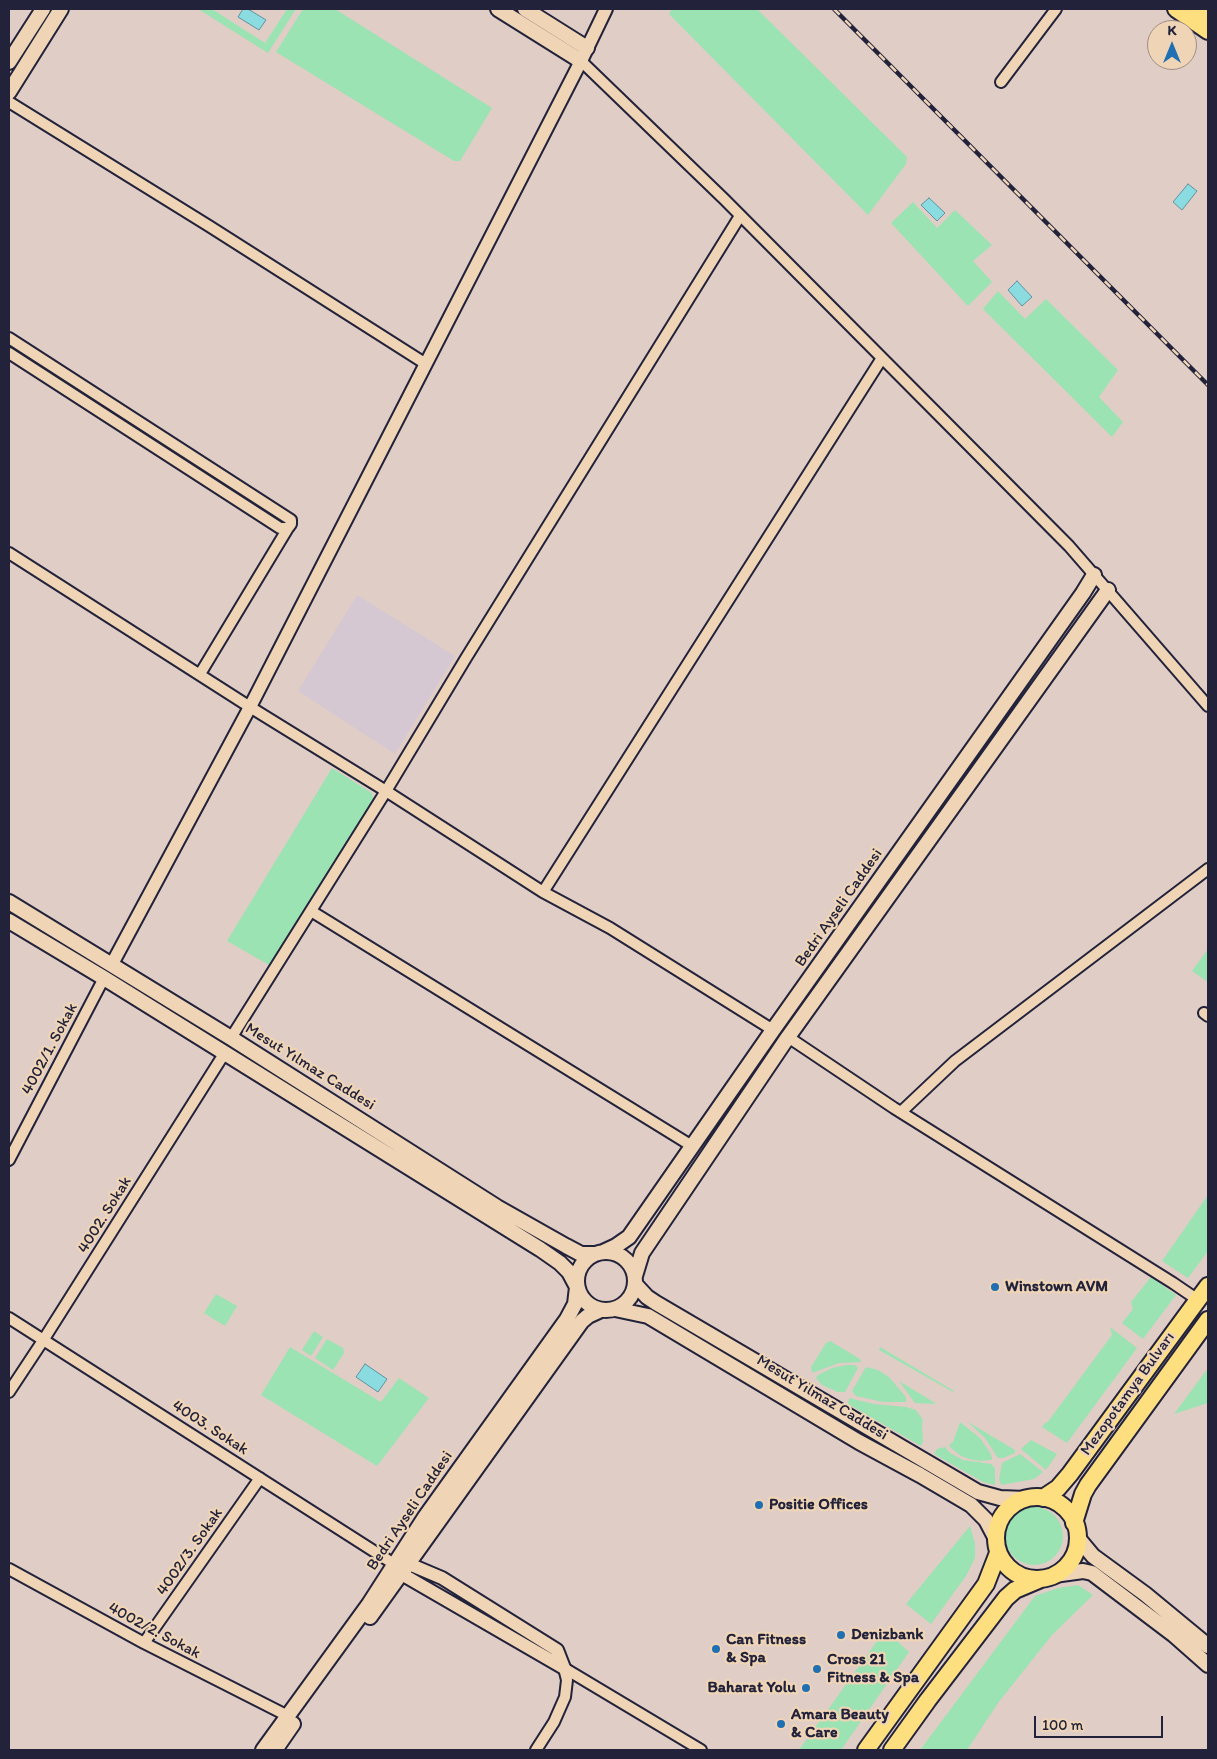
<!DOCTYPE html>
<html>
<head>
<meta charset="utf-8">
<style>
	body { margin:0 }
	#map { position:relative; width:1217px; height:1759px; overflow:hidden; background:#e0cdc6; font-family:Itim,sans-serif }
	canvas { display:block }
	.frame { position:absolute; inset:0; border:10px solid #22223b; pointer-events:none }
	.north { position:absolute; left:1147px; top:20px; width:50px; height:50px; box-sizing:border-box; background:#efd5b6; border:1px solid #9d8d85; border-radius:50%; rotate:0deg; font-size:14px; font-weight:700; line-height:20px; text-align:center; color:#22223b }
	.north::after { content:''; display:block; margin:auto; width:18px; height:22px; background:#1f6fb2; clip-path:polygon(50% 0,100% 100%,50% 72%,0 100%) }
	.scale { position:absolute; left:1034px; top:1716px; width:129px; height:22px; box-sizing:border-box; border:2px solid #22223b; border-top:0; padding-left:6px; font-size:15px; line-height:18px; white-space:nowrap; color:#22223b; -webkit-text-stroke:4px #efd5b6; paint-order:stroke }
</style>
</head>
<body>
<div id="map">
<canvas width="1217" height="1759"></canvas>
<div class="frame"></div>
<div class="north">K</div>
<div class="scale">100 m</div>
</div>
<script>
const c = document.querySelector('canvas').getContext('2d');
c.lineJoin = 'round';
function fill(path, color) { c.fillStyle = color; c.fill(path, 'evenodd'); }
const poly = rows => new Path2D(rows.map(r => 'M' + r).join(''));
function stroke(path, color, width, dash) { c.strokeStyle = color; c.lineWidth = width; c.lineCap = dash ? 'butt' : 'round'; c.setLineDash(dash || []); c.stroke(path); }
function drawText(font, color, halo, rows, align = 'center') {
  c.font = font + ' Itim,sans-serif'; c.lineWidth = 4.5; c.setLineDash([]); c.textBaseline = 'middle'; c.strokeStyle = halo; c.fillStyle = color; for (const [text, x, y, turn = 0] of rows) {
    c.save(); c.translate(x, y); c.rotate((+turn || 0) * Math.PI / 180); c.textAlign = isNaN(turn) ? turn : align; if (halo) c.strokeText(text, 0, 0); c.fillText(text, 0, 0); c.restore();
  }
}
const built = poly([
	[357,595,455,656,395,754,298,691]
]);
const green = poly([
	[198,9,212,9,265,43,287,9,296,9,268,53],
	[303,9,335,9,492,108,460,161,454,161,276,52],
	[672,9,757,9,907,157,906,164,868,215,669,14],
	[913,202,937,228,955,210,992,245,973,261,992,282,968,306,891,223],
	[998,291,1025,319,1046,299,1118,370,1099,397,1123,422,1112,437,983,309],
	[332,768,372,793,373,799,269,965,227,941],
	[1208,949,1208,982,1192,971],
	[1208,1195,1208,1251,1188,1278,1162,1261],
	[1151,1277,1176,1295,1143,1339,1122,1323,1133,1309,1131,1302],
	[216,1294,237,1306,225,1326,204,1313],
	[1110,1327,1137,1348,1067,1443,1042,1427,1046,1422,1047,1423,1112,1335],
	[314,1331,323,1337,311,1356,302,1350],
	[327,1339,343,1348,344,1353,333,1370,315,1358],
	[830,1341,860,1359,861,1362,839,1363,812,1373,811,1367,826,1343],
	[290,1347,381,1402,399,1378,429,1398,377,1466,261,1395],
	[880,1347,954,1391,953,1392,879,1350],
	[846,1365,855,1365,858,1368,845,1392,838,1392,831,1389,822,1385,816,1378,818,1375,832,1368],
	[866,1367,878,1370,889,1377,906,1397,906,1402,883,1402,856,1396,852,1391],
	[1208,1368,1208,1403,1174,1414],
	[899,1381,935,1403,935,1404,915,1403],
	[849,1398,874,1404,906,1407,916,1410,923,1420,922,1425,923,1442,921,1446,848,1404],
	[960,1422,980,1438,991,1454,992,1459,991,1460,980,1461,969,1459,961,1456,951,1448,949,1445,953,1442],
	[968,1422,1015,1450,1015,1453,1003,1458,998,1458,985,1438],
	[1031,1440,1057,1454,1046,1470,1021,1449],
	[945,1447,950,1453,963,1460,991,1464,995,1468,995,1485,983,1482,934,1454,937,1449],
	[1020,1454,1043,1472,1034,1479,1001,1485,999,1479,1002,1463],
	'1005 1536a29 29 0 1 1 58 0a29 29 0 1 1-58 0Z',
	[970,1526,975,1544,975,1558,966,1576,931,1624,906,1604],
	[1078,1585,1093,1595,1052,1635,998,1703,967,1750,920,1750,1035,1596,1058,1588],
	[885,1630,909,1652,841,1750,799,1750]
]);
const water = poly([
	[243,9,248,9,266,20,259,30,238,17,243,9],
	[1188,184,1197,191,1182,210,1173,202,1188,184],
	[929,198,945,213,937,221,921,205,929,198],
	[1017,281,1032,297,1022,306,1008,290,1017,281],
	[365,1364,387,1379,378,1392,356,1377,365,1364]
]);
const minor = poly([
	[581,61,724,199,1069,546,1208,706],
	[1001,82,1056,9],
	[9,102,209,226,426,364],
	[9,338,291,520,291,524,288,528,280,528,9,353],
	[9,553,250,707,386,791,543,892,610,928,773,1030],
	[200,674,288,528],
	[543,892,882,358],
	[311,911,692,1146],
	[1204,1013,1208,1016],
	[788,1037,894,1108,1173,1283,1198,1300],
	[231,1038,386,791,466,658,740,216],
	[901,1112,955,1061,1208,869],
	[9,1160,104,978],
	[9,1318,394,1564],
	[9,1392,44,1339,224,1054],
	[9,1569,144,1643,288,1716],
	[144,1643,260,1478],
	[564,1668,701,1750],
	[536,1750,554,1722,565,1697,567,1680,564,1668]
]);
const tertiary = poly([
	[112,964,250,707,581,61,606,9],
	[401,1558,409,1564,442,1578,557,1650,564,1668],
	[393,1569,564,1668]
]);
const secondary = poly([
	[498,9,581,61],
	[525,9,587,48],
	[9,62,43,9],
	[9,92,61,9],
	[9,902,231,1038,497,1207,566,1246,581,1254,594,1254],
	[9,921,104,978,540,1249,560,1263,569,1272,577,1287,575,1304,567,1319,425,1517,369,1604,263,1750],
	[603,1252,616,1246,629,1237,773,1030,1083,593,1094,575],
	'577 1281a29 29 0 1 1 58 0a29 29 0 1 1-58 0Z',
	[635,1276,642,1253,788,1037,1108,590],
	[635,1284,647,1297,656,1303,978,1492,1000,1498,1026,1499],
	[615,1309,648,1316,859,1442,920,1475,971,1505,986,1520,996,1539],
	[1078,1538,1093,1556,1145,1594,1208,1646],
	[1054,1575,1083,1571,1092,1573,1174,1635,1208,1665],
	[370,1617,582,1321,588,1316,601,1310],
	[275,1750,293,1724]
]);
const primary = poly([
	'996 1538a41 41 0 1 1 82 0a41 41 0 1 1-82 0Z',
	[1043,1498,1058,1488,1070,1474,1208,1286],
	[1074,1523,1083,1494,1088,1485,1208,1320],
	[866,1750,986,1584,998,1553],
	[892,1750,928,1700,1006,1598,1015,1590,1041,1579]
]);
const trunk = poly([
	[1176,9,1208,31],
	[1199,9,1208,15]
]);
const rail = poly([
	[834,9,1208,385]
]);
const markers = [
	[995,1287,5,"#1f6fb2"],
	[759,1505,5,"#1f6fb2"],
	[841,1635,5,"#1f6fb2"],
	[716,1649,5,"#1f6fb2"],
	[817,1669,5,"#1f6fb2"],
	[806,1688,5,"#1f6fb2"],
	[781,1724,5,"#1f6fb2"]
];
const streetNames = [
	["Bedri Ayseli Caddesi",839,908,-55],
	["4002/1. Sokak",50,1049,-62],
	["Mesut Yılmaz Caddesi",310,1067,32],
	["4002. Sokak",105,1215,-58],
	["Mezopotamya Bulvarı",1128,1394,-54],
	["Mesut Yılmaz Caddesi",822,1398,31],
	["4003. Sokak",210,1428,33],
	["Bedri Ayseli Caddesi",410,1511,-56],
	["4002/3. Sokak",190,1552,-55],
	["4002/2. Sokak",154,1631,28]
];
const poiNames = [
	["Winstown AVM",1005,1287],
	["Positie Offices",769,1505],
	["Denizbank",851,1635],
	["Can Fitness",726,1640],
	["& Spa",726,1658],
	["Cross 21",827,1660],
	["Fitness & Spa",827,1678],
	["Baharat Yolu",796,1688,"right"],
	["Amara Beauty",791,1715],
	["& Care",791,1733]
];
fill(built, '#d6c8d2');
fill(green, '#9be3b2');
fill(water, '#8adce1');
stroke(water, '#60929f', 1);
stroke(minor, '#22223b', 14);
stroke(tertiary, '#22223b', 16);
stroke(secondary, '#22223b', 18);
stroke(primary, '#22223b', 20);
stroke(trunk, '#22223b', 20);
stroke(minor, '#efd5b6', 10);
stroke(tertiary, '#efd5b6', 12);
stroke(secondary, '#efd5b6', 14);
stroke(primary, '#fedf80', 16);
stroke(trunk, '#fedf80', 16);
stroke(rail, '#22223b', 4.5);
stroke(rail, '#efd5b6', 2.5, [8]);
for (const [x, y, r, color] of markers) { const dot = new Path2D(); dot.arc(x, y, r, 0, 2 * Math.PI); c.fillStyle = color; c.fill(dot); stroke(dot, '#efd5b6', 2); }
drawText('16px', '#22223b', '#efd5b6', streetNames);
drawText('bold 16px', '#22223b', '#efd5b6', poiNames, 'left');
</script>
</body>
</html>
